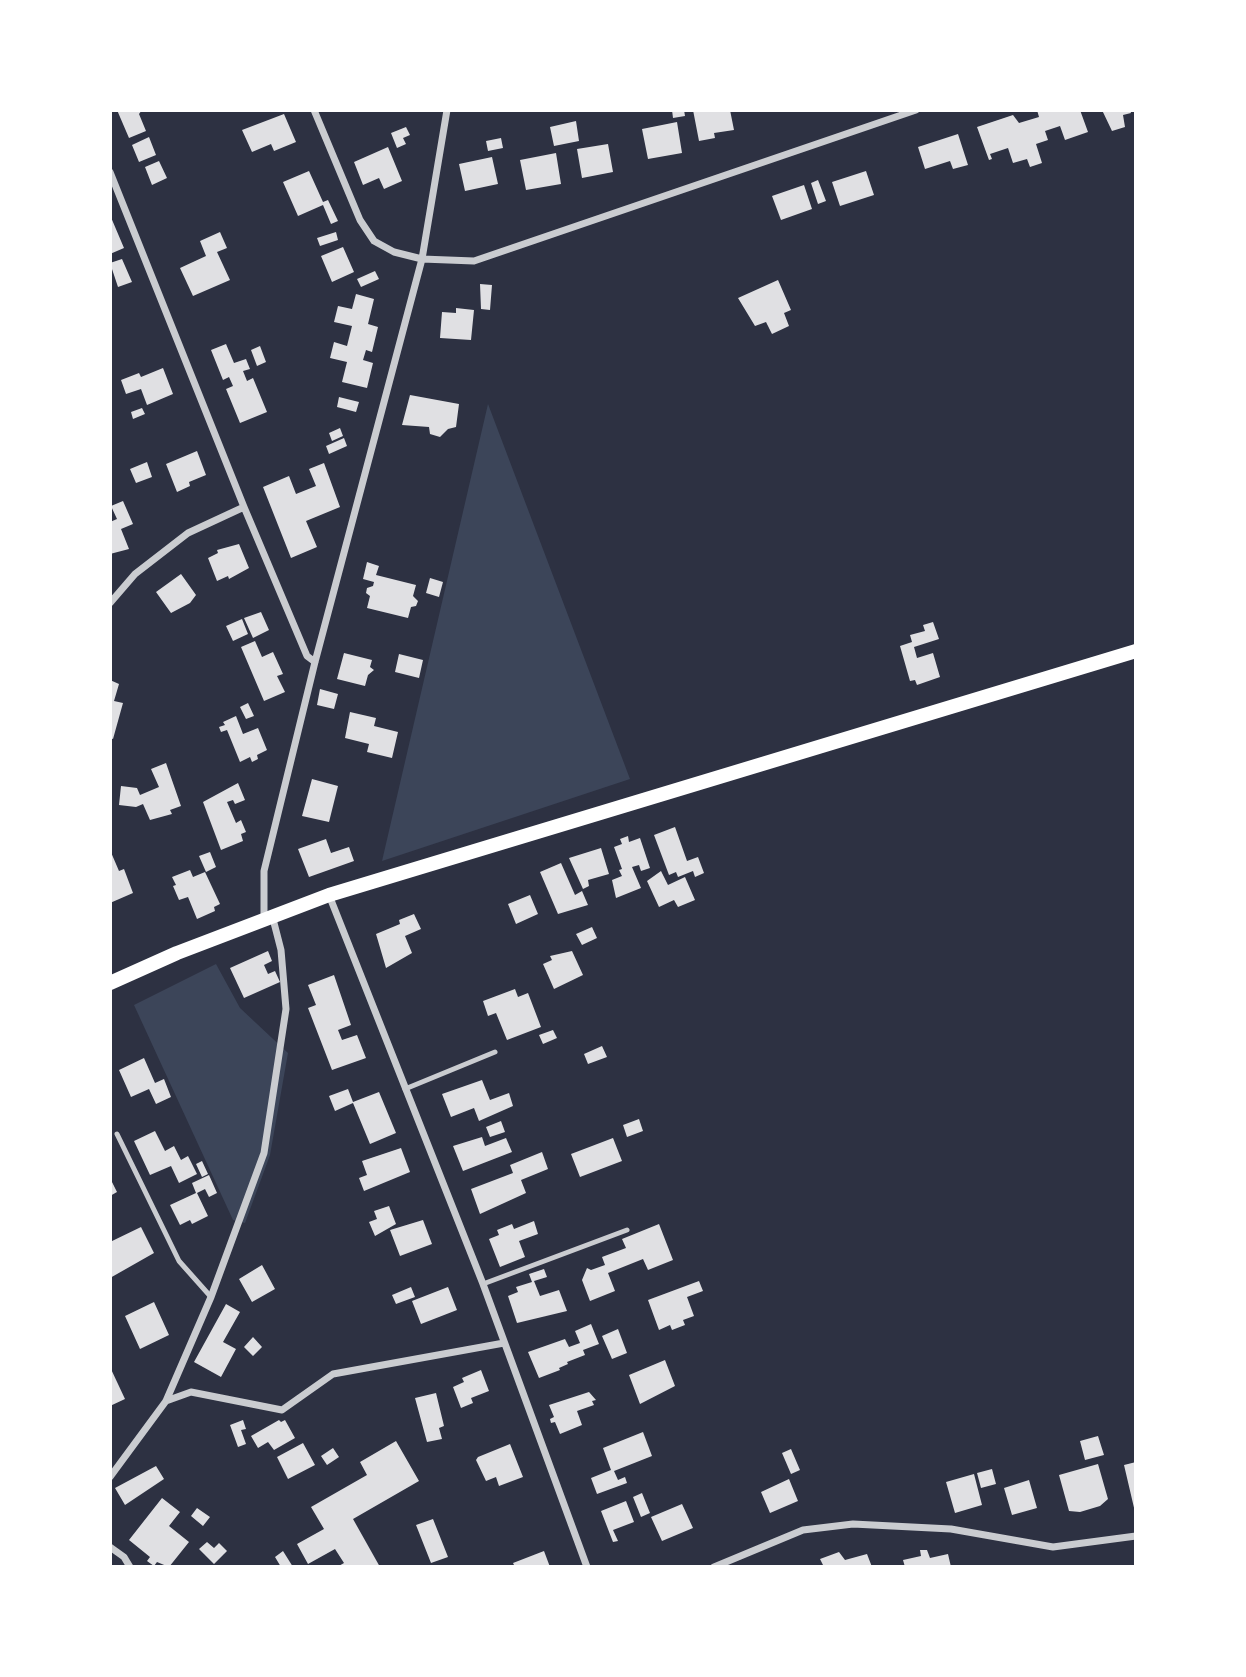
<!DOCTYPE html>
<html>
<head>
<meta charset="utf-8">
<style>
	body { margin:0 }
	#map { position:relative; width:1246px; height:1677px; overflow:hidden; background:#2d3142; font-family:Quicksand,sans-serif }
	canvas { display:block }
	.frame { position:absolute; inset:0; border:112px solid #fff; pointer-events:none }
</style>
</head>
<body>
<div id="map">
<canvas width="1246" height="1677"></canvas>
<div class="frame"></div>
</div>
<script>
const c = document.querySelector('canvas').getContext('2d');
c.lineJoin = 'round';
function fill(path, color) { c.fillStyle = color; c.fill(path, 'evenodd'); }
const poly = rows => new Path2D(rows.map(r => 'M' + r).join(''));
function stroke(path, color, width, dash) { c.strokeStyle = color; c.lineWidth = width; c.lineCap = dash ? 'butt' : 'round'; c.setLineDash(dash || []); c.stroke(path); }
const green = poly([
	[488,404,630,779,382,861],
	[216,964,240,1008,288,1053,270,1155,245,1223,233,1220,134,1005]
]);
const building = poly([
	[117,110,142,110,139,114,146,131,129,138],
	[672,110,684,110,685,116,673,118],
	[693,110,730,110,734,130,714,133,715,138,699,141],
	[1037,110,1080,110,1088,132,1065,140,1060,126,1045,131,1048,140,1036,144,1042,163,1030,167,1027,159,1013,163,1008,148,990,154,992,159,989,160,977,127,1013,115,1019,123,1039,117],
	[1102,110,1130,110,1131,113,1123,115,1125,127,1112,131],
	[284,114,296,142,274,151,271,144,252,152,242,130],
	[576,121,579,141,554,146,550,127],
	[677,122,682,153,648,159,642,129],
	[406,127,410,135,403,138,406,144,397,148,391,133],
	[958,134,968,165,953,169,950,161,925,169,918,147],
	[149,137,156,155,139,162,132,145],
	[501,138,503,148,488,151,486,141],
	[608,144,613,172,582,178,577,149],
	[388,147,402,181,384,189,379,178,363,185,354,162],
	[556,153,561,184,526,190,520,160],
	[492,157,498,184,465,191,459,164],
	[159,161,167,178,152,185,145,167],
	[309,171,323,202,328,200,338,221,331,224,323,205,298,216,283,182],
	[866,171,874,195,840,206,832,182],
	[818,180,826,201,818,204,811,183],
	[804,185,812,209,781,220,772,196],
	[110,215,124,248,110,254],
	[220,232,227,248,217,252,230,280,193,296,180,268,206,256,200,241],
	[336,232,338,240,320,246,317,238],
	[343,247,354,272,332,282,321,256],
	[122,259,132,282,118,287,110,263],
	[375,271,379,279,361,287,357,279],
	[778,280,791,310,784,313,789,326,772,334,766,322,755,326,738,298],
	[480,284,492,285,490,310,481,309],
	[356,294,374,299,368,324,378,327,372,352,366,350,363,360,373,363,367,388,342,382,347,362,330,358,334,342,347,346,352,326,334,322,338,306,352,309],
	[456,308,474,310,471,340,440,338,442,312,456,313],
	[226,344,234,363,246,359,250,369,243,371,247,381,253,378,267,412,240,423,226,389,233,386,229,377,223,380,211,350],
	[260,346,266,362,257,366,251,350],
	[163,368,173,394,147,405,141,389,126,394,121,380,139,373,141,377],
	[410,395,459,404,456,427,448,429,440,437,430,434,429,427,402,425],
	[339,397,359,402,356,412,337,407],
	[142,408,145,414,133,419,131,412],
	[340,428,343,436,332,441,329,433],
	[344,438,347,446,329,454,326,446],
	[197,451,206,475,189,482,190,486,177,492,166,464],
	[147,462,152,477,136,483,130,469],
	[324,463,340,507,306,521,317,547,291,558,263,487,289,476,296,494,316,486,309,469],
	[123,501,133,524,121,529,129,549,110,554,110,522,117,519,111,506],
	[239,544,249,568,229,579,228,576,217,581,208,558,218,553,217,550],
	[367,562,379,566,376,575,416,585,413,596,418,601,416,606,411,607,408,618,367,608,370,596,366,593,367,588,373,586,374,582,363,579],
	[181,574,196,595,190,603,171,613,156,592],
	[430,578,443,582,439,597,426,593],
	[261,612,269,630,253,638,244,618],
	[242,619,248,634,233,641,226,626],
	[933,622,939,639,914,647,917,658,933,653,940,677,917,685,915,680,910,681,900,646,912,642,910,635,925,631,923,625],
	[255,641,262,657,273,652,283,674,277,676,285,692,264,701,241,647],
	[344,653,372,660,370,667,374,670,368,675,365,686,337,679],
	[399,654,423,660,419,678,395,672],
	[110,680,119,684,114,701,123,703,113,739,110,738],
	[320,689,338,694,334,709,317,705],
	[248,703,254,716,246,719,240,707],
	[350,712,376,718,374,726,398,732,392,758,367,752,369,744,345,738],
	[236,716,243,734,258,728,267,750,257,755,258,759,252,762,250,757,240,762,227,730,221,732,219,727,225,725,223,722],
	[166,763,181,806,170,810,172,814,150,820,143,804,136,807,119,805,121,786,137,788,140,795,159,787,151,769],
	[312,779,338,786,329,822,302,816],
	[238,783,245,800,235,804,233,800,227,802,236,823,241,820,246,832,241,834,243,841,221,850,203,802],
	[675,827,687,861,698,857,704,873,695,877,693,871,678,877,676,872,669,875,654,835],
	[628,836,629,842,640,838,650,868,641,871,639,865,632,867,641,888,616,898,612,880,622,876,619,870,622,869,614,847,622,844,620,839],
	[326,839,331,853,349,847,354,861,309,877,298,849],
	[601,848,609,874,588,880,589,886,583,889,569,858],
	[110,850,119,871,124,869,133,893,110,903],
	[210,852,216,867,206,872,199,856],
	[561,863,575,895,582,891,588,905,558,914,540,872],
	[190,870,193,877,205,872,220,904,214,907,215,911,197,919,188,897,179,900,173,886,176,885,172,877],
	[661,871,668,885,685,877,695,900,678,907,674,900,659,907,647,881],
	[530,895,538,914,516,924,508,904],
	[414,914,421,929,405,936,412,953,386,968,376,934,400,924,399,920],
	[592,927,597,938,582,945,576,934],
	[268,951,272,961,264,965,268,974,275,971,280,982,244,998,230,968],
	[572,951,583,975,554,989,543,964,552,960,550,956],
	[334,975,351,1025,338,1030,342,1040,357,1035,366,1058,332,1070,308,1008,316,1005,308,985],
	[515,989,518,997,528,993,541,1027,507,1040,496,1013,488,1016,483,1001],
	[553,1030,557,1038,543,1044,539,1035],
	[602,1046,607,1057,588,1064,584,1054],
	[144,1058,155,1083,164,1079,171,1097,156,1104,149,1089,131,1097,119,1070],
	[482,1080,490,1100,509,1093,513,1106,479,1121,474,1108,451,1117,442,1094],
	[348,1089,353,1102,379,1092,396,1133,370,1144,353,1103,335,1111,329,1096],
	[639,1119,643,1131,627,1137,623,1125],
	[501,1121,505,1132,490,1137,486,1127],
	[155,1131,165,1151,174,1146,181,1160,188,1156,197,1174,179,1183,171,1166,150,1175,134,1141],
	[482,1137,485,1146,506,1138,512,1152,463,1171,453,1146],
	[613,1138,622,1161,580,1177,571,1154],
	[401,1148,410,1172,364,1191,359,1178,367,1175,362,1161],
	[542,1152,548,1169,521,1180,526,1193,480,1214,471,1189,513,1173,510,1165],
	[202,1161,208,1174,202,1177,196,1164],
	[209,1175,217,1193,209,1197,205,1189,197,1193,208,1216,192,1224,190,1220,180,1225,170,1205,196,1193,192,1183],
	[110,1178,117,1192,110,1196],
	[389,1206,396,1224,375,1236,369,1222,377,1219,374,1211],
	[423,1220,432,1244,400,1256,390,1230],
	[534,1221,538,1234,519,1241,525,1257,500,1267,489,1239,499,1235,497,1230,512,1224,514,1229],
	[659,1224,673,1260,648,1270,643,1259,608,1273,615,1291,590,1301,582,1280,587,1268,591,1270,605,1265,602,1257,626,1248,622,1239],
	[141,1227,154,1253,110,1278,110,1242],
	[262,1265,275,1289,252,1302,239,1279],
	[544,1269,547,1277,534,1281,540,1296,559,1290,567,1311,517,1323,508,1296,518,1292,516,1287,532,1282,529,1274],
	[699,1281,703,1291,687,1297,694,1316,683,1320,685,1325,672,1330,670,1325,659,1330,648,1300],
	[411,1287,415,1297,396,1304,392,1295],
	[448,1287,457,1310,421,1324,412,1301],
	[154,1302,169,1335,140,1349,125,1316],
	[226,1304,240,1312,223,1342,236,1349,221,1377,194,1362],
	[591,1324,599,1344,583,1350,585,1355,567,1362,568,1364,559,1368,560,1370,539,1378,528,1352,565,1339,569,1347,580,1343,575,1331],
	[618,1329,627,1353,612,1359,602,1336],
	[253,1337,262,1347,253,1356,244,1347],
	[665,1360,675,1386,640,1404,629,1375],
	[110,1367,125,1399,110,1406],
	[481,1370,489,1391,471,1398,473,1403,461,1408,453,1387,464,1382,462,1378],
	[589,1392,596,1400,592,1401,594,1405,577,1411,582,1425,560,1434,555,1422,551,1423,550,1419,554,1417,549,1405],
	[436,1393,444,1426,439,1428,442,1439,427,1442,415,1398],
	[243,1420,246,1429,241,1430,246,1444,238,1447,230,1425],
	[279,1420,281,1422,285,1420,295,1438,274,1450,268,1442,258,1448,251,1436],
	[643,1432,652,1456,614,1471,618,1480,625,1477,627,1483,597,1494,591,1478,611,1470,603,1448],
	[1098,1436,1104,1455,1085,1460,1080,1441],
	[396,1441,419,1481,353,1519,380,1567,337,1567,344,1563,335,1549,308,1564,297,1544,324,1529,311,1507,367,1475,360,1462],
	[303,1443,315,1465,288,1479,277,1457],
	[510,1444,523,1477,499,1486,496,1477,486,1481,476,1460,478,1457],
	[333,1448,339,1457,327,1465,321,1456],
	[791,1449,800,1470,791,1474,782,1453],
	[1136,1462,1136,1512,1135,1512,1124,1465],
	[1098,1464,1108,1499,1100,1506,1080,1512,1069,1511,1059,1475],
	[156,1466,164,1479,125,1505,115,1488],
	[992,1469,996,1484,981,1488,977,1473],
	[974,1474,982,1505,955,1513,946,1482],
	[789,1479,798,1501,770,1513,761,1492],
	[1029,1480,1037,1508,1012,1515,1004,1488],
	[642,1493,650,1513,641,1517,633,1497],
	[162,1498,180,1512,169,1526,189,1542,169,1567,157,1562,154,1566,147,1561,150,1557,129,1540],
	[626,1501,634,1522,613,1530,618,1541,613,1542,601,1511],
	[682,1504,693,1528,662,1541,651,1517],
	[197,1508,210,1517,203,1526,191,1516],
	[433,1519,448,1557,431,1563,416,1525],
	[207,1542,214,1548,219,1543,227,1551,214,1564,199,1549],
	[920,1550,927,1550,930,1558,948,1554,951,1567,905,1567,903,1560,921,1556],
	[283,1551,293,1567,281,1567,275,1557],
	[544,1551,550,1567,515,1567,513,1563],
	[839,1552,845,1560,867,1554,872,1567,824,1567,820,1559]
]);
const service = poly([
	[405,1089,495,1052],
	[117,1134,179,1261,211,1297],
	[483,1284,627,1230]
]);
const minor = poly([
	[314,110,360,220,374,241,394,252,422,259,474,261,916,110],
	[110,172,244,507,307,656,315,662],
	[110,603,135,574,188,533,244,507],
	[329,895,483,1284,587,1567],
	[264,919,264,871,315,662,422,259,447,110],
	[166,1401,191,1392,282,1410,333,1374,504,1343],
	[110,1477,166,1401,211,1297,264,1153,286,1009,281,950,272,915],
	[110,1547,124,1557,130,1567],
	[714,1567,803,1530,853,1524,951,1529,1053,1547,1136,1536]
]);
const secondary = poly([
	[110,983,177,953,329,895,1136,651]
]);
fill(green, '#3c4559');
fill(building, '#e0e0e3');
stroke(service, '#caccd0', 5);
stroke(minor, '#caccd0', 7);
stroke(secondary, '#fff', 14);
</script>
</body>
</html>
